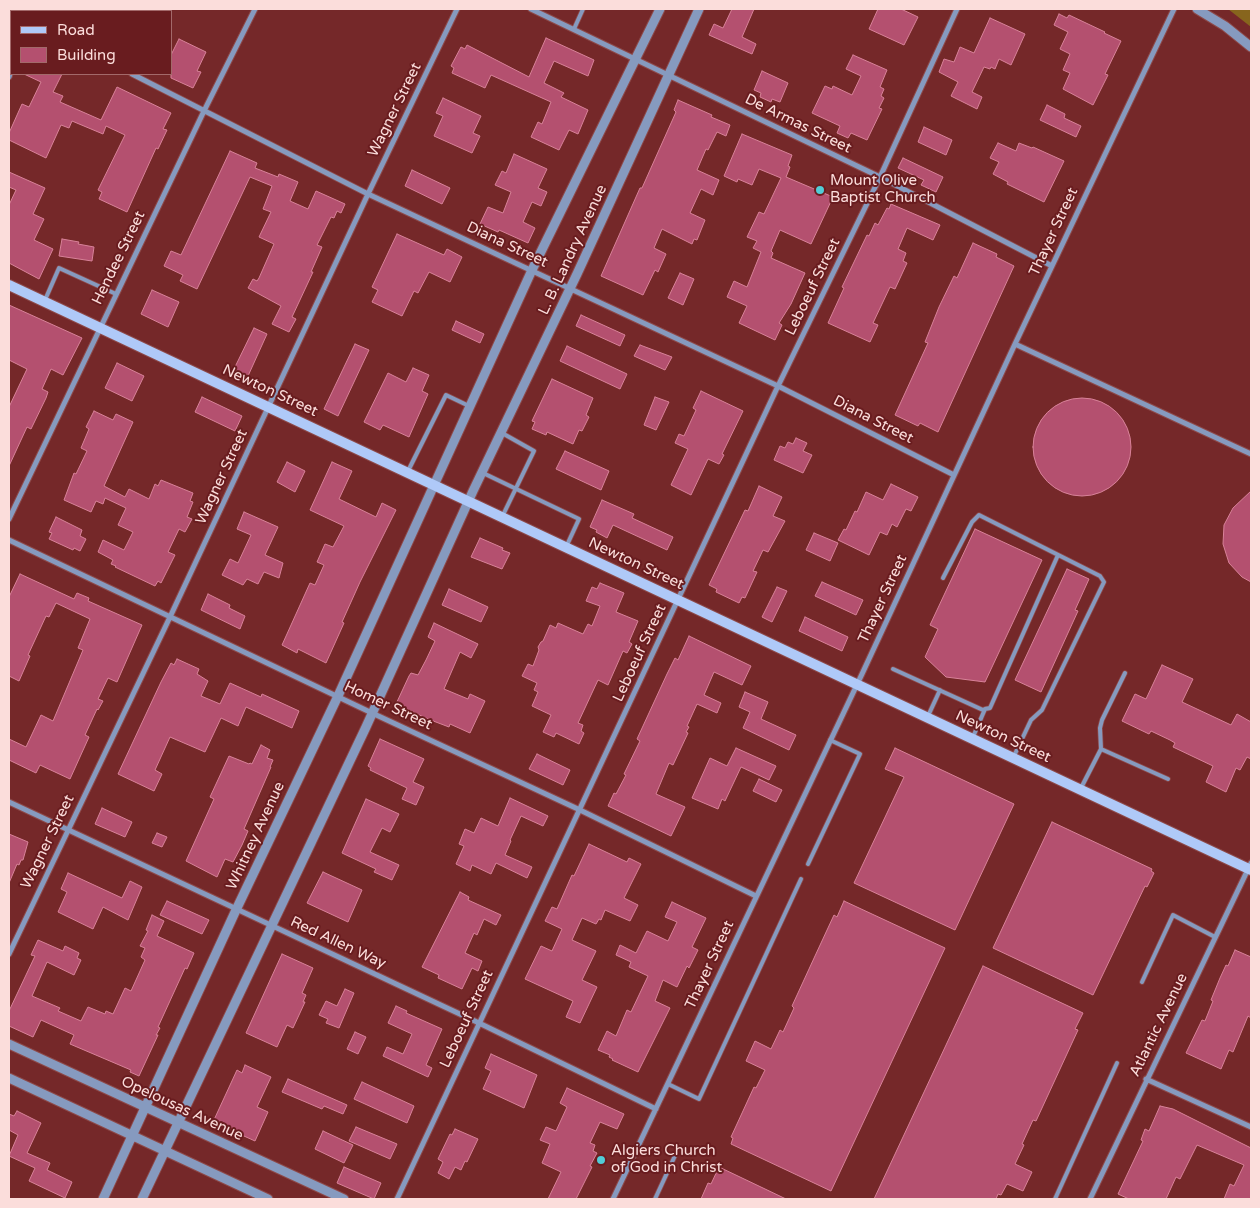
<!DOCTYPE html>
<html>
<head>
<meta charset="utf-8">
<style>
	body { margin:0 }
	#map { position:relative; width:1260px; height:1208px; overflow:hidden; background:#752829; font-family:"Varela Round",sans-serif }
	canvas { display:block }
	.frame { position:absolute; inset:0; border:10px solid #fbdddb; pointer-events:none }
	.legend { position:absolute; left:10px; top:10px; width:162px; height:65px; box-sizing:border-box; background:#691c1f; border:1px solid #a3696a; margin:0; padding:6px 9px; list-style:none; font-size:15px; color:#fbdddb }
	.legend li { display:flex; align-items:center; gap:10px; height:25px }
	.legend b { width:25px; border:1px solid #a3696a }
</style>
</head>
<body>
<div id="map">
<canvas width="1260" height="1208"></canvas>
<div class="frame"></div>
<ul class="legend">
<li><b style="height:6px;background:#afc9f8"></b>Road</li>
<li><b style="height:14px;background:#b4506f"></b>Building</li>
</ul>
</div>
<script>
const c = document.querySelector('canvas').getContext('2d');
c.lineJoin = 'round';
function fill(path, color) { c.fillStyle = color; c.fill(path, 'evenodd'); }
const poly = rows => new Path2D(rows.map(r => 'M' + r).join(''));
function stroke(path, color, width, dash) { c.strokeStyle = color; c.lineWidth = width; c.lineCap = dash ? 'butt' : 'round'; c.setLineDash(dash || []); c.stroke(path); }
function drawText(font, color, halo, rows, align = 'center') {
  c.font = font + ' "Varela Round",sans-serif'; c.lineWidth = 4; c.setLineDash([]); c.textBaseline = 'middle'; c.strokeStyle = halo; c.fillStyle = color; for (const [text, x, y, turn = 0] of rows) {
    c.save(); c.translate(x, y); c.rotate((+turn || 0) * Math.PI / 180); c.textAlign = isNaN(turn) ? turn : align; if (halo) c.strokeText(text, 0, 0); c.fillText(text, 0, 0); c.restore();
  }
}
const green = poly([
	[1228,9,1251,9,1251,27]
]);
const building = poly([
	[732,9,754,9,742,37,756,44,752,54,709,35,714,24,723,28,732,9],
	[878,9,901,9,918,17,904,45,869,29,878,9],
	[1059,14,1067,18,1069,15,1105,32,1104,33,1121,41,1105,74,1108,75,1093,105,1063,89,1070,73,1063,70,1070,54,1060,49,1068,32,1054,25,1059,14],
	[990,18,1025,34,1011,65,999,59,995,69,991,67,990,69,984,67,972,92,982,97,977,109,951,96,958,82,939,72,944,59,954,62,960,47,974,53,990,18],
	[546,38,594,60,588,76,554,61,544,83,564,93,561,97,588,110,578,134,569,130,559,150,531,137,538,122,542,124,551,102,491,75,485,88,452,73,454,68,451,66,461,47,465,49,467,45,529,77,546,38],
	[179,39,206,52,197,71,201,72,193,88,171,78,171,55,179,39],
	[853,55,887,70,880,87,884,89,881,96,884,98,879,108,882,109,867,140,851,133,848,138,837,133,840,126,812,113,825,86,832,89,833,86,852,95,861,76,846,69,853,55],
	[762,71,788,83,780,102,772,99,771,102,760,97,761,93,754,90,762,71],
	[24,74,62,74,53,92,63,96,60,102,101,120,117,87,171,113,163,129,167,130,158,149,156,148,127,212,99,199,102,192,98,190,125,135,106,126,103,134,72,121,69,128,61,125,46,158,9,140,9,133,22,104,29,107,41,82,24,74],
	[443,98,481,116,473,133,480,136,472,153,434,136,443,116,436,113,443,98],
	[678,100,712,115,711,117,730,125,726,136,717,132,708,150,706,149,697,170,719,180,713,195,701,189,690,213,705,220,697,240,694,239,692,244,662,229,654,248,666,254,658,272,655,270,643,295,601,276,636,197,640,188,642,188,676,112,674,110,678,100],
	[1047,105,1065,114,1064,118,1081,126,1076,137,1040,120,1047,105],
	[924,127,952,140,946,155,918,142,924,127],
	[742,134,792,155,788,166,790,167,786,177,833,197,811,244,780,230,771,251,773,253,771,258,805,273,791,304,779,323,782,325,775,340,739,323,747,306,727,297,734,281,747,287,761,252,753,248,757,241,747,237,759,212,764,214,781,178,759,169,752,185,738,179,737,182,724,176,742,134],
	[998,143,1016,151,1019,143,1032,148,1033,147,1064,161,1044,202,1007,184,1008,182,993,174,999,162,990,158,998,143],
	[230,151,257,163,255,168,278,177,279,174,298,182,290,201,308,209,316,191,345,204,341,213,337,211,334,218,331,217,317,245,322,247,311,272,313,272,292,317,296,319,289,332,272,324,281,306,248,288,253,279,257,281,259,278,274,244,259,237,271,212,263,209,272,186,250,177,197,289,180,281,183,275,164,266,171,251,181,255,230,151],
	[514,154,547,169,538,188,547,192,541,206,532,202,523,222,535,228,528,243,499,230,498,232,480,224,488,207,503,213,511,192,495,185,502,171,506,173,514,154],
	[903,158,943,177,936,192,921,185,924,180,898,168,903,158],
	[412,170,450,188,442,204,405,186,412,170],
	[9,172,45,188,33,214,44,219,34,240,53,249,39,279,9,263,9,205,16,190,9,187,9,172],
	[891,204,940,225,933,240,907,228,898,249,906,253,903,261,907,263,895,289,890,287,873,323,878,325,870,342,828,323,844,288,842,287,867,235,869,236,875,223,878,225,887,208,889,209,891,204],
	[397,234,444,255,447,249,462,257,450,282,429,272,418,293,414,291,402,316,372,302,378,290,372,287,397,234],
	[62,239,79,242,78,244,94,247,92,261,59,256,62,239],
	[973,243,997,254,996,257,1014,266,938,432,920,423,918,426,895,415,928,343,925,342,939,307,954,276,957,278,973,243],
	[680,273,694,279,683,305,668,298,680,273],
	[152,290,179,302,168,327,141,314,152,290],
	[9,305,82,338,63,375,51,369,42,389,48,392,46,398,31,429,27,427,9,466,9,407,27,369,9,360,9,305],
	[581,315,625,335,620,346,576,326,581,315],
	[456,321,484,334,480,343,452,330,456,321],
	[254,328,267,334,248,376,234,369,254,328],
	[355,344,369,350,338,416,324,409,355,344],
	[640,345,672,357,665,370,634,356,640,345],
	[567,346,627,374,620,389,560,361,567,346],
	[117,363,144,376,132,401,105,388,117,363],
	[413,368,429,375,422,391,428,394,409,437,383,425,380,430,364,422,388,373,406,382,413,368],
	[552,379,593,398,586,415,589,417,582,431,579,430,573,444,547,432,546,435,532,429,535,422,532,421,552,379],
	[701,391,743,411,722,454,724,455,719,464,708,459,691,495,671,485,688,449,675,443,679,434,684,436,696,410,693,408,701,391],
	[202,397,242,416,235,431,195,412,202,397],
	[655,397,669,402,656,430,644,425,655,397],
	'1033 447a49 49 0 1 1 98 0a49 49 0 1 1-98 0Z',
	[94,411,113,420,116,414,133,422,104,486,125,497,129,489,149,499,155,484,158,486,161,480,193,493,190,501,193,502,187,517,192,519,185,532,179,529,168,552,175,555,161,583,158,581,155,586,115,567,116,566,111,564,113,560,98,552,103,540,124,550,133,532,118,525,126,508,105,498,103,504,96,501,91,512,64,500,74,473,76,474,87,451,81,448,89,429,86,427,94,411],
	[796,438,807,443,803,451,812,455,803,473,774,460,780,446,785,448,788,442,793,444,796,438],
	[565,451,609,471,601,490,556,469,565,451],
	[287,462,305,471,295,492,277,482,287,462],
	[332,462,352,471,339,499,376,517,382,503,396,510,360,582,342,622,344,623,326,663,298,649,297,653,282,645,310,583,315,585,324,565,317,562,325,544,333,547,344,526,310,510,332,462],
	[891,484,918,497,911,511,906,509,897,527,892,524,887,535,880,532,869,555,838,540,844,529,846,530,855,511,857,512,866,492,883,500,891,484],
	[759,486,782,497,773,516,785,521,768,552,763,550,753,571,757,572,745,598,742,597,739,603,716,592,717,589,709,585,745,510,748,511,759,486],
	[1251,491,1251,582,1242,577,1229,563,1223,544,1224,525,1233,508,1251,491],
	[602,500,634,514,632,518,673,537,667,550,613,525,607,538,596,532,597,530,590,527,602,500],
	[244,512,278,527,265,555,283,563,279,578,264,572,258,584,247,579,243,585,222,575,230,559,238,563,251,535,237,529,244,512],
	[56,517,82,530,80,536,86,539,80,551,74,548,73,550,49,539,52,533,49,532,56,517],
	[975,529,1042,560,985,682,946,677,925,657,938,629,930,625,975,529],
	[814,533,838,543,830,561,806,550,814,533],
	[480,538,503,548,502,550,510,553,502,569,471,557,480,538],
	[1067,569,1089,579,1075,610,1078,611,1041,692,1015,680,1067,569],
	[20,574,74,599,77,593,89,598,88,601,142,625,117,682,108,678,98,699,103,701,98,710,97,709,85,735,89,737,70,779,40,765,36,773,9,760,9,739,26,747,41,715,53,721,83,650,78,648,90,619,56,603,49,617,46,616,28,655,30,656,19,681,9,676,9,597,20,574],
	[822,582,863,600,856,615,815,596,822,582],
	[600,583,624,593,616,612,638,621,629,642,632,644,627,653,623,651,608,685,598,680,578,723,583,725,581,731,584,733,579,744,556,733,554,737,543,732,551,715,532,706,538,692,534,690,537,683,522,676,528,664,533,666,539,650,538,647,541,642,543,641,550,625,556,628,558,623,583,634,588,624,592,626,600,606,586,601,592,587,597,589,600,583],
	[777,587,787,591,772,622,762,617,777,587],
	[449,589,488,607,481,622,442,605,449,589],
	[208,594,230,605,229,608,245,616,240,629,201,610,208,594],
	[805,617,848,637,842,651,799,631,805,617],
	[434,623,478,644,471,658,460,652,444,689,468,699,470,694,485,701,470,733,450,724,449,727,428,719,396,704,409,676,411,673,418,675,426,660,435,641,428,637,434,623],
	[689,636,751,666,742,685,714,672,704,695,721,703,717,713,697,704,687,726,689,727,686,732,688,733,673,765,669,763,656,794,685,807,671,836,608,806,614,793,616,794,626,775,624,774,640,741,637,739,667,674,675,658,678,660,689,636],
	[177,659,199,669,197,674,208,681,201,696,220,704,230,683,261,697,262,694,299,711,292,728,246,707,238,726,221,718,205,752,170,737,155,770,162,774,154,791,118,774,161,682,171,663,174,665,177,659],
	[1162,665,1193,679,1182,702,1231,725,1237,714,1251,722,1251,759,1247,757,1240,770,1236,768,1226,792,1206,782,1213,766,1173,747,1175,743,1170,740,1151,731,1149,734,1122,721,1135,694,1146,699,1162,665],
	[745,692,768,702,761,719,796,735,789,750,743,728,750,712,739,707,745,692],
	[380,739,424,759,413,782,424,787,416,805,402,799,407,788,370,770,371,768,368,766,380,739],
	[261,745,270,750,267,758,273,760,270,767,271,767,244,829,248,831,242,845,233,862,225,859,217,877,186,861,214,799,210,797,229,756,249,764,250,763,252,764,261,745],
	[736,748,776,766,769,780,741,767,725,801,722,799,718,809,692,798,710,758,727,766,736,748],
	[895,748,1014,804,955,930,854,883,904,777,885,769,895,748],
	[537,754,570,770,563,785,529,769,537,754],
	[759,779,782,790,776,802,753,791,759,779],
	[510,798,548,816,543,826,521,816,510,840,511,841,505,855,532,867,527,878,496,863,491,874,472,865,470,871,456,864,464,846,459,844,465,829,474,833,481,818,498,826,510,798],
	[366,799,399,814,390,832,382,828,370,852,399,865,392,880,374,872,376,869,342,853,366,799],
	[102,808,132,822,125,837,95,824,102,808],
	[1052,822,1152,869,1151,871,1154,873,1147,887,1145,886,1093,995,993,948,1052,822],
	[157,833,167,837,162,847,152,843,157,833],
	[9,834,28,842,23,860,21,860,19,865,17,864,9,883,9,834],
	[589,844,627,862,629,858,641,864,624,898,638,905,630,921,605,910,601,920,599,919,596,924,582,918,572,940,596,951,582,980,597,987,580,1023,566,1017,573,1001,525,979,541,946,552,951,562,929,545,921,552,907,557,909,572,875,574,876,589,844],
	[323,872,362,890,348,922,307,903,323,872],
	[68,873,122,898,130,881,142,887,128,920,103,907,93,929,58,912,67,892,61,889,68,873],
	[460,892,469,897,468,900,501,915,496,925,484,919,477,935,474,933,465,953,482,961,478,971,472,968,462,989,438,978,439,975,422,967,460,892],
	[167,901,209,920,202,934,160,915,167,901],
	[844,901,945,948,831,1191,731,1144,733,1138,731,1137,754,1087,756,1088,765,1070,746,1061,755,1041,771,1049,780,1030,783,1032,794,1008,792,1006,815,956,834,915,837,917,844,901],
	[672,902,706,918,692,947,698,950,689,968,687,966,677,987,663,980,655,1001,670,1008,638,1072,612,1060,613,1059,609,1057,610,1055,598,1050,607,1031,616,1036,627,1010,631,1012,648,976,629,967,631,962,616,955,620,945,636,953,647,931,668,941,677,922,665,917,672,902],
	[152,915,164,921,157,936,194,953,187,969,185,968,158,1027,160,1028,156,1035,158,1035,139,1076,130,1072,131,1070,70,1044,74,1035,41,1020,33,1037,9,1026,9,1011,35,956,31,955,38,940,63,951,65,946,79,953,77,958,81,960,74,975,47,962,32,996,60,1008,58,1011,81,1021,88,1007,105,1014,106,1011,113,1014,125,988,131,991,145,960,141,957,145,948,140,946,148,931,146,930,152,915],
	[1235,950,1251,957,1251,1018,1248,1016,1233,1052,1229,1050,1221,1069,1186,1053,1202,1020,1205,1021,1213,1001,1211,1000,1220,978,1226,965,1228,966,1235,950],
	[282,954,313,968,302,993,306,995,303,1002,305,1002,293,1028,287,1025,277,1047,246,1033,282,954],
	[983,966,1083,1013,1075,1029,1078,1030,1036,1121,1033,1120,1022,1144,1024,1145,1015,1164,1032,1172,1023,1191,1007,1184,1001,1195,998,1194,996,1199,874,1199,983,966],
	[345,989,354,993,339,1028,326,1023,328,1019,319,1015,326,1001,337,1006,345,989],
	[396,1006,407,1011,406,1013,442,1029,426,1065,432,1068,428,1077,383,1056,387,1047,403,1054,412,1034,388,1023,396,1006],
	[355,1032,366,1037,358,1054,347,1049,355,1032],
	[491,1054,537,1075,524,1108,483,1089,491,1071,485,1068,491,1054],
	[245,1065,271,1077,257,1107,268,1112,255,1141,213,1122,237,1070,242,1073,245,1065],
	[288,1079,347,1105,343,1114,324,1106,322,1109,282,1092,288,1079],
	[362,1082,414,1106,407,1123,354,1099,362,1082],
	[567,1088,624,1114,617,1129,600,1122,590,1143,595,1145,593,1151,597,1153,590,1166,592,1167,576,1199,548,1199,561,1172,542,1163,550,1144,540,1140,546,1127,556,1131,567,1107,560,1103,567,1088],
	[1160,1106,1173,1109,1251,1148,1251,1199,1224,1199,1230,1184,1234,1186,1244,1165,1197,1145,1180,1179,1176,1177,1166,1199,1129,1199,1118,1194,1143,1141,1141,1140,1145,1129,1149,1131,1160,1106],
	[17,1111,41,1123,27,1153,50,1163,47,1170,72,1182,65,1198,29,1181,35,1168,9,1156,18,1135,9,1130,9,1114,14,1116,17,1111],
	[356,1127,397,1144,390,1159,349,1141,356,1127],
	[455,1129,478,1139,467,1162,465,1161,461,1170,455,1167,449,1179,438,1173,443,1162,438,1159,450,1134,452,1135,455,1129],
	[323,1131,353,1145,344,1163,315,1149,323,1131],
	[344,1167,381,1183,374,1199,337,1183,344,1167],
	[719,1167,786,1199,701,1199,708,1183,711,1184,719,1167]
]);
const service = poly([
	[574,29,583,9],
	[45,300,59,268,116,294],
	[502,433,534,451,503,515],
	[407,473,446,395,469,406],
	[483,473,579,519,567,545],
	[943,578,972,522,979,515,1100,576,1104,582,1042,710,1031,720,1014,756],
	[893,669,983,710,985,709],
	[928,716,940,690],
	[973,737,985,709,990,708,1058,555],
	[1101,749,1168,779],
	[1081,788,1101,749,1100,728,1102,720,1125,673],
	[808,864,860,754,830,740],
	[1142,982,1173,915,1215,937],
	[668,1084,699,1099,801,879],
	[655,1199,679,1147],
	[1055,1199,1117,1063]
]);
const minor = poly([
	[531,9,880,177,1052,266],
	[9,11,11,12],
	[40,11,42,9],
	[132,74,368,194,778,386,954,475],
	[9,77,11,71],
	[1015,344,1251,454],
	[9,519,204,111,255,9],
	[9,540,372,713,580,810,756,896],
	[9,802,479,1023,656,1109],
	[9,954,170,617,368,194,457,9],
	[1146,1079,1251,1127],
	[397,1199,778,386,880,177,957,9],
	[613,1199,862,674,1015,344,1174,9],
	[1090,1199,1251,863]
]);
const tertiary = poly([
	[1197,9,1225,26,1251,47],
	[9,1044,344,1199],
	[9,1078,268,1199],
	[103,1199,236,910,338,696,532,270,660,9],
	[142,1199,366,727,473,491,577,274,699,9]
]);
const secondary = poly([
	[9,285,1251,870]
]);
const markers = [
	[820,190,5,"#52ccd6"],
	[601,1160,5,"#52ccd6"]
];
const streetNames = [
	["Wagner Street",395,110,-64],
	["De Armas Street",798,124,26],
	["Thayer Street",1054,232,-65],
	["Diana Street",507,245,25],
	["L. B. Landry Avenue",573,250,-65],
	["Hendee Street",119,258,-64],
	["Leboeuf Street",813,287,-64],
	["Newton Street",270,391,25],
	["Diana Street",873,420,27],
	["Wagner Street",222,477,-65],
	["Newton Street",636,564,25],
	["Thayer Street",883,599,-65],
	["Leboeuf Street",640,653,-65],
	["Homer Street",388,706,25],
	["Newton Street",1003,737,25],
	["Whitney Avenue",256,836,-65],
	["Wagner Street",48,842,-64],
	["Red Allen Way",338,943,25],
	["Thayer Street",710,965,-65],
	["Leboeuf Street",467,1019,-65],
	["Atlantic Avenue",1159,1025,-64],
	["Opelousas Avenue",182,1109,25]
];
const poiNames = [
	["Mount Olive",830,181],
	["Baptist Church",830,198],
	["Algiers Church",611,1151],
	["of God in Christ",611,1168]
];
fill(green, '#87651d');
fill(building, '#b4506f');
stroke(building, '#d88299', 1);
stroke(service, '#8d4949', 5.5);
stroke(minor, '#8d4949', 7);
stroke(tertiary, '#8d4949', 11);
stroke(secondary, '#8d4949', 12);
stroke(service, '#869abf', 4);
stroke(minor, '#869abf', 5);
stroke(tertiary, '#869abf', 9);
stroke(secondary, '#afc9f8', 10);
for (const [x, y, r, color] of markers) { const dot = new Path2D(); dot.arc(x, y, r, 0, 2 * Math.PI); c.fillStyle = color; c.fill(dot); stroke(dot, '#691c1f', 2); }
drawText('15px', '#fbdddb', '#691c1f', streetNames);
drawText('15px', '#fbdddb', '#691c1f', poiNames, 'left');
</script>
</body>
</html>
